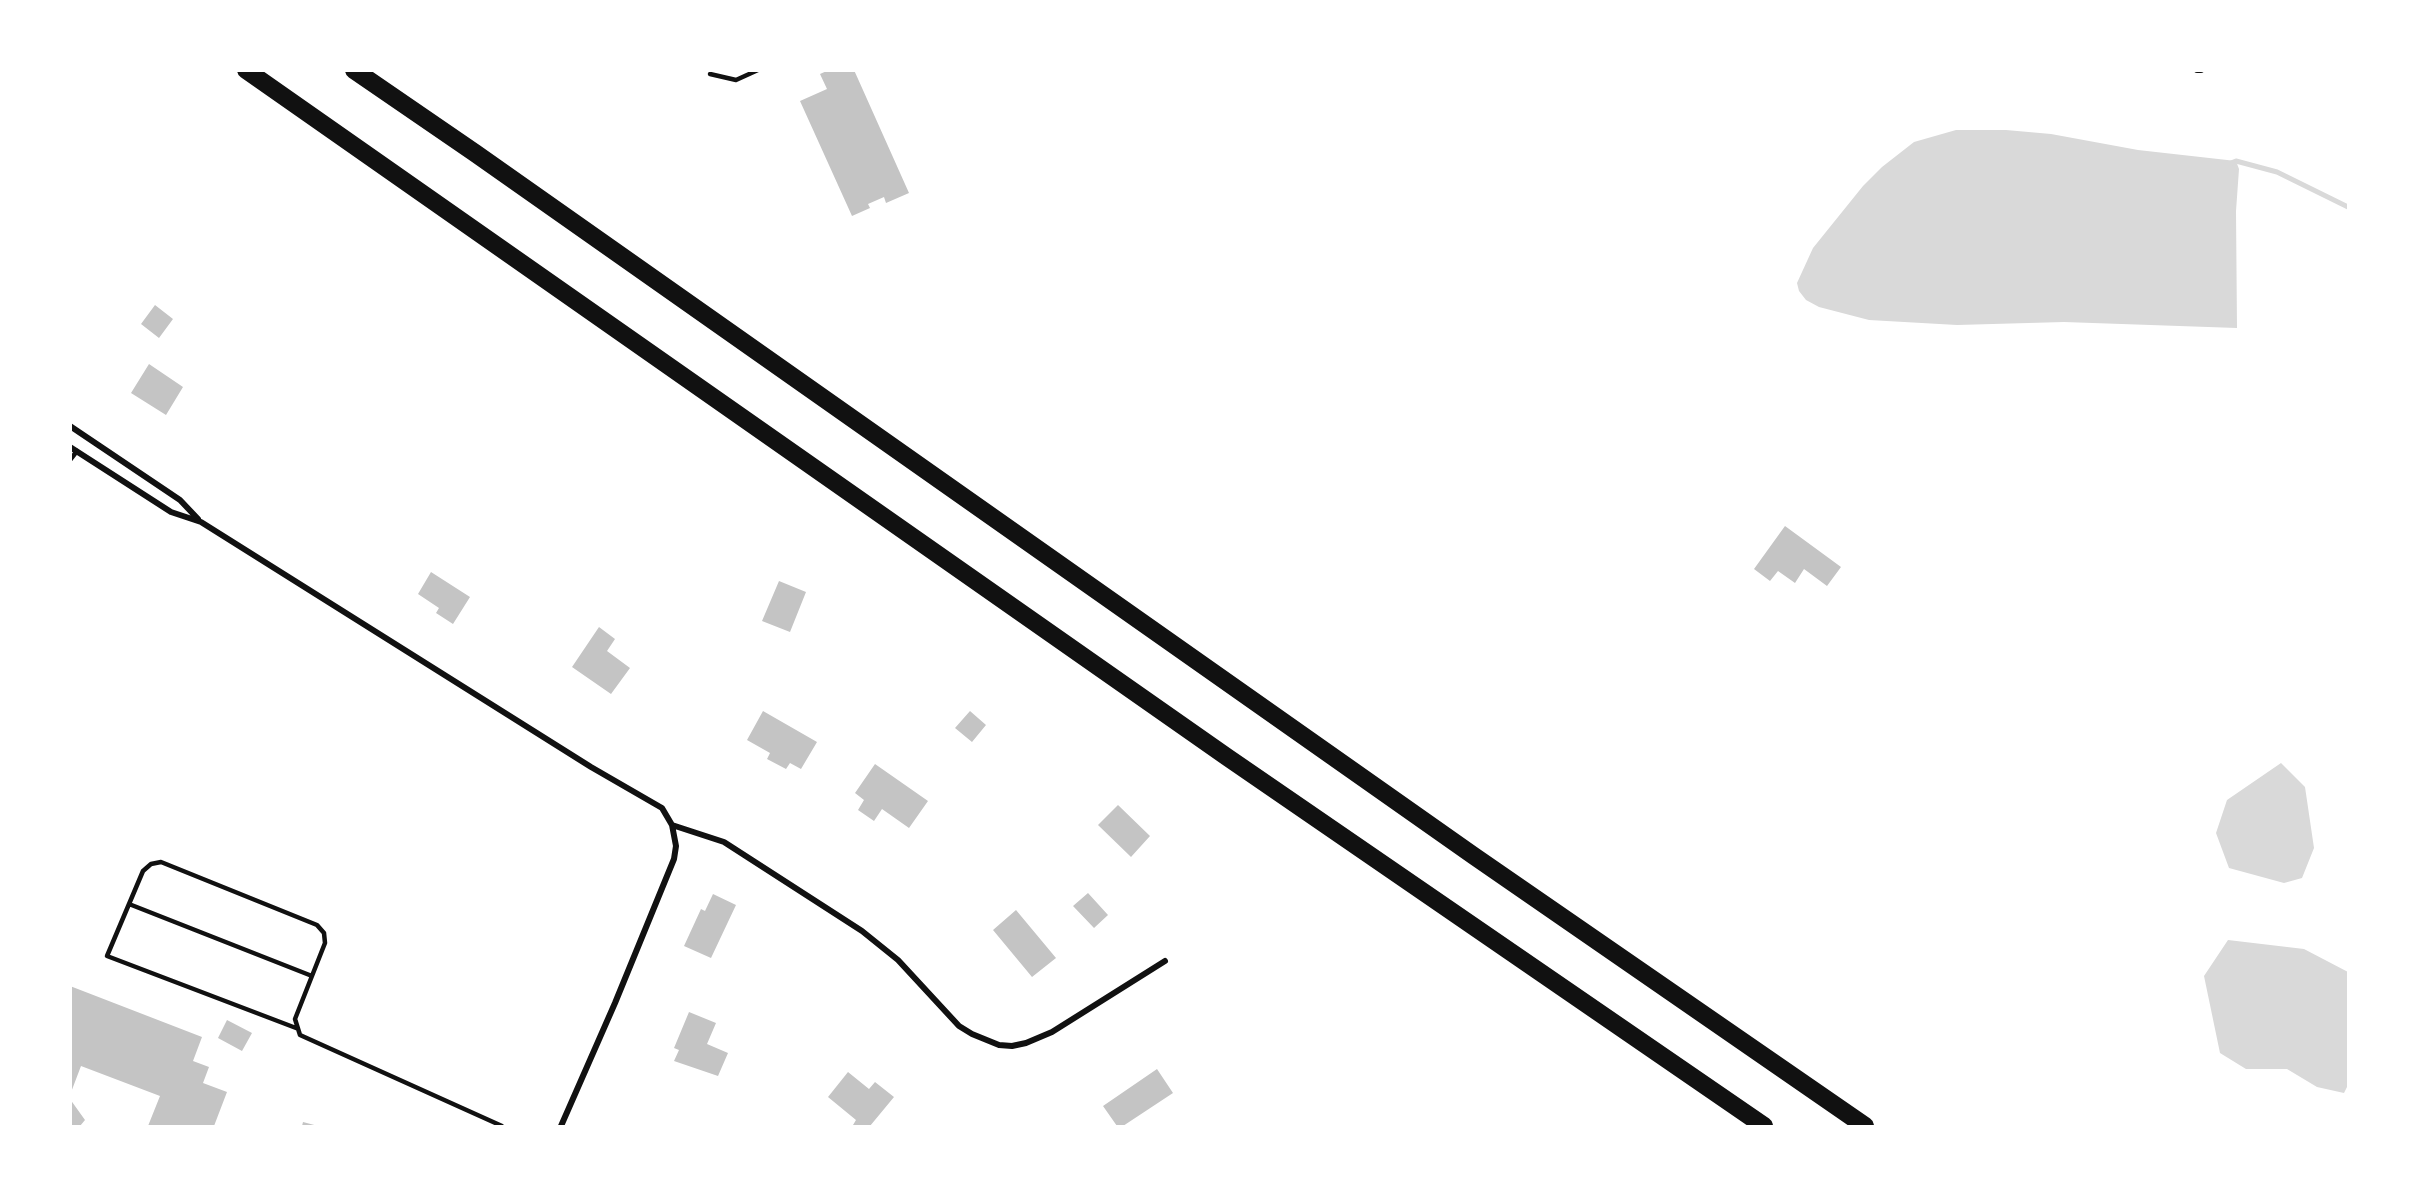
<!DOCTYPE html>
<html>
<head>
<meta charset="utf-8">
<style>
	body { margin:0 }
	#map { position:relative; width:2419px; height:1197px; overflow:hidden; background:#fff; font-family:"Varela Round",sans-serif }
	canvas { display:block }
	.frame { position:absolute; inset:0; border:72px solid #fff; pointer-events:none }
</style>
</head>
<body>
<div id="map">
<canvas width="2419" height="1197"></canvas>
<div class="frame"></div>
</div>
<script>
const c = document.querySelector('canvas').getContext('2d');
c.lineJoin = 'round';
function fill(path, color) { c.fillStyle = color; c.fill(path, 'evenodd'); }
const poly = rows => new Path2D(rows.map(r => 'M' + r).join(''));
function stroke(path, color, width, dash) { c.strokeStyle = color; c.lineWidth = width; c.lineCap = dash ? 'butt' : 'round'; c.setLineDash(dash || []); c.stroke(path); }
const water = poly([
	[1956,130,2006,130,2051,134,2138,150,2236,161,2239,169,2236,211,2237,328,2064,322,1957,325,1869,320,1819,307,1806,300,1799,291,1797,283,1813,248,1863,186,1882,167,1914,142],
	[2281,763,2305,787,2314,848,2302,878,2284,883,2229,868,2216,833,2227,800],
	[2228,940,2304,949,2348,972,2348,1085,2344,1093,2317,1087,2287,1069,2246,1069,2220,1053,2204,976]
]);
const stream = poly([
	[2231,163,2236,161,2277,172,2348,207]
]);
const building = poly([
	[829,70,854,70,909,193,886,203,884,197,868,204,870,208,852,216,800,101,827,89,820,74],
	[155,305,173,319,159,338,141,324],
	[149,364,183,387,166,415,131,393],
	[1785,526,1841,567,1827,586,1804,569,1795,583,1778,571,1770,581,1754,569],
	[431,572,470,597,453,624,436,613,439,608,418,594],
	[779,581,806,592,790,632,762,621],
	[599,627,615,639,607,651,630,668,611,694,572,667],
	[763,711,817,742,801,769,790,763,786,769,767,759,770,753,747,740],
	[970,711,986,725,972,742,955,728],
	[875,764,928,801,909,828,882,809,874,821,858,810,864,800,855,793],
	[1118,805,1150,836,1131,857,1098,825],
	[1088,893,1108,915,1094,928,1073,906],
	[713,894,736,905,711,958,684,946,701,909,705,911],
	[1016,910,1056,958,1032,977,993,930],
	[70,986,202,1037,193,1061,209,1067,203,1083,227,1092,214,1126,148,1126,160,1096,81,1066,70,1095],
	[689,1012,716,1023,707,1044,728,1053,718,1076,674,1061,679,1050,674,1048],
	[227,1020,252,1033,242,1051,218,1038],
	[1157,1069,1173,1093,1123,1126,1117,1126,1103,1106],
	[848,1072,869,1089,875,1082,894,1097,870,1126,855,1126,853,1125,856,1120,828,1097],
	[70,1099,85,1120,80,1126,70,1126],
	[303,1122,318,1126,302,1126]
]);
const service = poly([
	[710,74,736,80,758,70],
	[70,460,77,451],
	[129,904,312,976],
	[296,1028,107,956,143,871,151,864,161,862,317,925,324,933,325,943,295,1019,300,1035,502,1126]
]);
const minor = poly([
	[2197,70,2201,70],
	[70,426,180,500,198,519],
	[70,447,171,512,201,522,591,767,662,808,672,825,676,846,674,859,615,1003,561,1126],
	[672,825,724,842,862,931,898,960,959,1026,972,1034,999,1045,1012,1046,1026,1043,1052,1032,1165,961]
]);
const motorway = poly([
	[246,70,1227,757,1764,1126],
	[354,70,475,153,1474,856,1865,1126]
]);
fill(water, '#d9d9d9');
stroke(stream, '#d9d9d9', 5);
fill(building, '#c4c4c4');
stroke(service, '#111', 4.5);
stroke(minor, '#111', 6);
stroke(motorway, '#111', 18);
</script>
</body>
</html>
